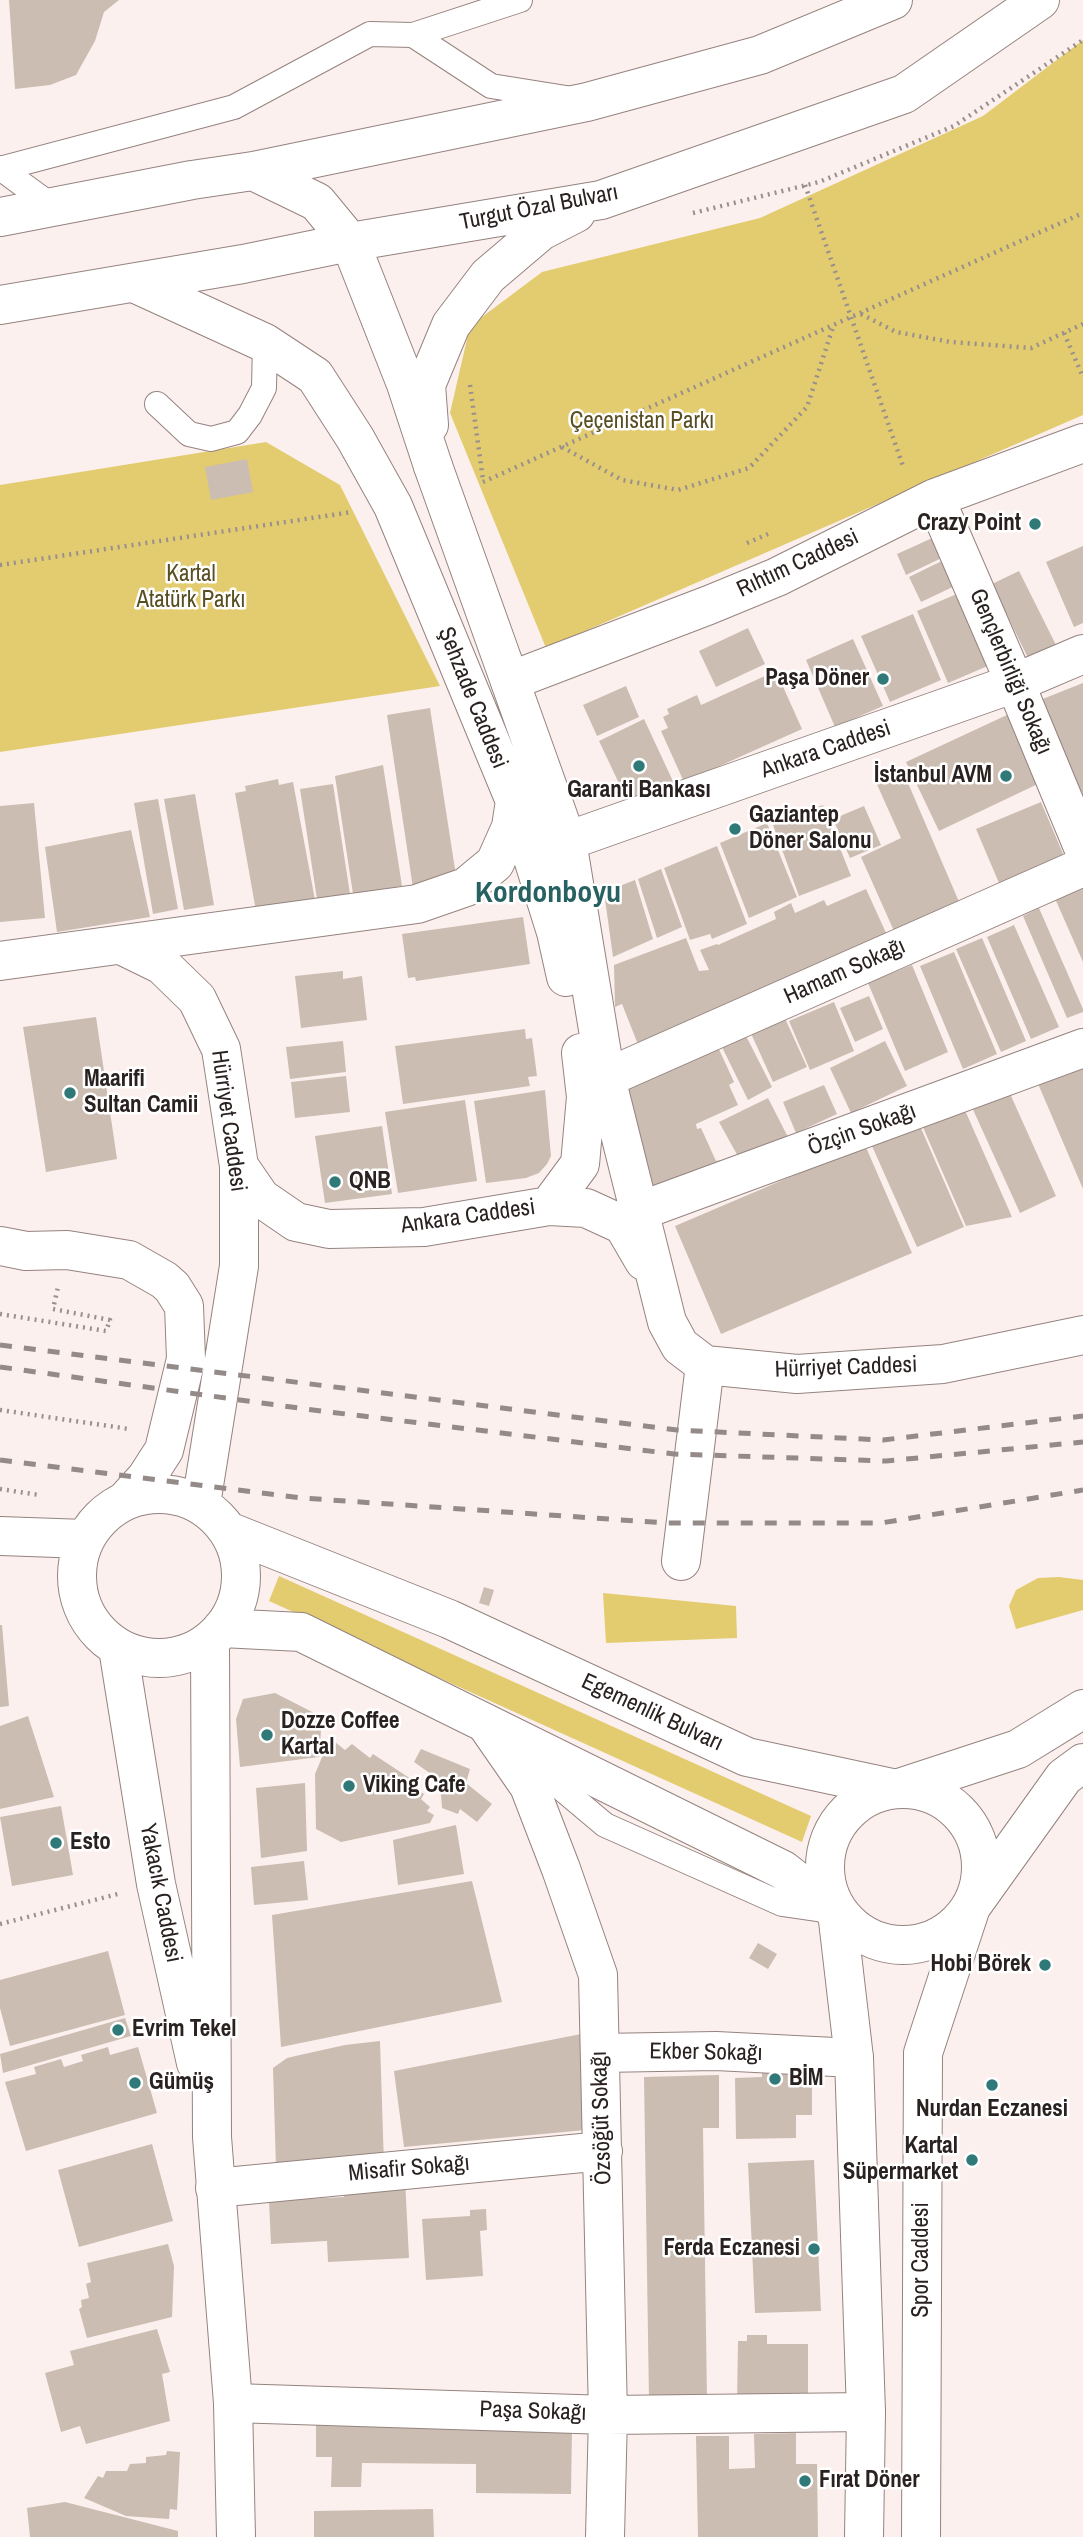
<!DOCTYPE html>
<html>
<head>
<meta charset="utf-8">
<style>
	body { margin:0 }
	canvas { display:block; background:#fcf0ee }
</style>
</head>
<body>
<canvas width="1083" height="2537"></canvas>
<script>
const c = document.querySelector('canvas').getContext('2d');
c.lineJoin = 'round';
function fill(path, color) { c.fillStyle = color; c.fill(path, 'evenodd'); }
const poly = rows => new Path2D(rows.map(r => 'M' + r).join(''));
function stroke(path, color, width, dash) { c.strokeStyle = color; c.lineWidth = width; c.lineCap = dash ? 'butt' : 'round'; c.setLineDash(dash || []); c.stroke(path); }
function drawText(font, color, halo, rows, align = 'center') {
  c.font = font + ' "Archivo Narrow",sans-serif'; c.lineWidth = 5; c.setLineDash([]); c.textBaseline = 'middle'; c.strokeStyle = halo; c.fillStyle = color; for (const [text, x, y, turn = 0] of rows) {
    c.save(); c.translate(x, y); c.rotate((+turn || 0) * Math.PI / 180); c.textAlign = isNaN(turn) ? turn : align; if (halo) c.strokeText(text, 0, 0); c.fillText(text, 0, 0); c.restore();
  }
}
const green = poly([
	[1083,40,1083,415,546,648,450,413,470,326,542,272,760,218,983,116],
	[266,442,340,485,440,686,0,752,0,485],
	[279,1576,811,1816,802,1842,269,1601],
	[1059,1577,1083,1580,1083,1610,1016,1629,1009,1606,1016,1590,1038,1578],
	[603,1593,736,1606,737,1638,606,1643]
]);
const building = poly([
	[9,0,119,0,104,12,95,41,76,75,50,85,15,89],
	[247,459,253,492,211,500,205,467],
	[939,535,948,555,906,575,897,554],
	[1083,546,1083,623,1074,627,1046,562],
	[948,558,959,584,921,602,909,577],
	[1019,571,1056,645,1028,658,992,584],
	[966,590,997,662,948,683,917,611],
	[913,614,941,680,890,702,861,636],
	[748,628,765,664,716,687,699,651],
	[853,639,883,706,835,727,806,660],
	[776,671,802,729,684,782,661,731,668,728,663,717,669,714,667,709,697,695,701,705],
	[1083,683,1083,818,1035,702],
	[626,686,639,717,597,736,583,705],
	[430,708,457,882,413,888,387,715],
	[1009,714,1042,782,939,831,906,762],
	[644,719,678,792,633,813,599,741],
	[383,765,402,886,353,894,335,776],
	[902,769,963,911,898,940,861,857,901,838,875,780],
	[278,779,279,785,293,782,315,900,256,911,235,793,246,791,245,786],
	[333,784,350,894,317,899,300,789],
	[195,794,214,905,184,910,164,799],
	[158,799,178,909,153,914,134,803],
	[1041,802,1064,856,999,883,976,829],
	[34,803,45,918,0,922,0,806],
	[823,805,851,876,799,896,773,825],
	[864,806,881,845,850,858,833,819],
	[767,823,797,897,749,918,720,843],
	[131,830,150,917,57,932,45,847],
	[717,846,747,924,712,939,710,934,690,940,664,868],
	[661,869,682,927,657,938,638,879],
	[635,880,653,939,613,957,604,892],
	[1083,881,1083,962,1053,894],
	[866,889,892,946,639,1047,622,1004,615,1007,614,965,686,938,699,971,709,970,700,950,717,944,718,945,776,919,774,912,791,903,795,913,824,900,827,906],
	[1039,908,1083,1009,1083,1012,1067,1018,1023,916],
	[523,917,530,964,416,981,415,977,408,978,402,934],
	[1014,925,1059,1027,1031,1039,987,937],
	[982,938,1026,1041,1001,1052,956,949],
	[954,952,997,1054,963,1069,920,966],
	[912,965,948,1052,905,1071,868,983],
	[343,971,343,979,362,976,367,1020,301,1028,295,976],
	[869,996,883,1029,855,1042,840,1008],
	[834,1002,854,1051,810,1070,789,1021],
	[783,1014,807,1067,773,1082,749,1029],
	[96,1017,117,1159,46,1172,23,1027],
	[525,1029,526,1039,532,1038,537,1076,528,1077,530,1086,403,1104,395,1046],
	[744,1032,772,1087,748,1100,720,1043],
	[343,1041,346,1072,290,1079,286,1047],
	[885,1041,907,1086,851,1113,830,1068],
	[717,1045,734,1082,729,1085,738,1105,696,1124,697,1129,701,1128,716,1161,720,1160,724,1170,652,1201,623,1091],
	[1083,1059,1083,1189,1036,1079],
	[346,1076,350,1112,295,1118,291,1082],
	[824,1085,837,1114,796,1133,783,1102],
	[1007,1087,1056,1196,1020,1213,970,1103],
	[545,1090,551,1156,547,1164,539,1173,526,1178,486,1183,474,1101],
	[768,1098,790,1141,740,1160,719,1122],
	[465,1100,477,1181,398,1193,385,1112],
	[964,1108,1012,1217,966,1226,922,1125],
	[382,1126,392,1194,325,1203,315,1136],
	[920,1126,964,1227,917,1247,872,1146],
	[865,1145,912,1253,721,1334,675,1226],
	[484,1587,494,1590,489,1606,479,1603],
	[0,1625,2,1625,9,1706,0,1707],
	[275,1693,322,1717,319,1757,240,1767,236,1719,243,1699],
	[28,1716,54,1797,0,1809,0,1726],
	[330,1738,345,1750,352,1744,370,1758,373,1754,414,1781,412,1785,424,1794,421,1799,430,1807,427,1811,434,1815,430,1823,341,1842,316,1829,315,1774],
	[421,1749,470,1769,466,1783,492,1804,477,1822,460,1809,458,1814,442,1808,441,1795,431,1774,414,1762],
	[305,1783,307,1851,261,1858,256,1788],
	[61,1806,73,1875,12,1886,0,1817],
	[456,1825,464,1874,398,1885,393,1840],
	[304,1861,308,1900,254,1905,251,1867],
	[472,1881,502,2002,281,2047,272,1915],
	[758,1943,777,1954,768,1969,749,1958],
	[108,1951,125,2015,10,2046,0,2008,0,1980],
	[125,2018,131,2036,3,2073,0,2054],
	[581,2034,596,2129,404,2147,394,2071],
	[380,2041,384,2165,276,2168,273,2068,287,2058,300,2055,345,2045],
	[108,2047,110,2055,138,2047,157,2113,26,2151,5,2082,36,2074,34,2067,61,2059,64,2067,83,2061,81,2055],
	[762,2067,812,2067,812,2115,796,2115,796,2138,736,2139,735,2078,762,2077],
	[719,2075,719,2128,703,2128,707,2399,649,2401,644,2077],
	[152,2144,173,2221,79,2247,58,2170],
	[814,2160,821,2311,755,2313,748,2163],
	[405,2179,409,2258,328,2262,327,2241,271,2244,269,2201,344,2197,343,2183],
	[486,2209,487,2230,480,2231,483,2276,426,2280,422,2219,470,2216,470,2210],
	[168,2244,174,2266,172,2317,87,2338,79,2309,82,2307,81,2300,89,2298,86,2284,91,2282,87,2263],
	[157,2329,170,2372,162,2374,170,2421,86,2444,80,2426,61,2432,45,2373,74,2365,70,2351],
	[747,2335,767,2335,767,2344,808,2344,808,2406,737,2406,738,2341,747,2341],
	[316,2425,572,2429,571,2494,476,2493,476,2464,362,2463,361,2487,331,2487,332,2457,316,2457],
	[796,2433,796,2464,817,2464,818,2537,698,2537,696,2436,729,2436,729,2469,755,2468,754,2434],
	[167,2451,180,2452,177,2510,170,2509,169,2519,126,2516,84,2498,98,2476,103,2478,106,2471,127,2471,130,2464,146,2463,146,2457,166,2455],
	[65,2502,178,2531,178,2537,30,2537,27,2508],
	[433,2509,434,2537,314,2537,314,2511]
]);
const path = poly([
	[805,185,904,469],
	[693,213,819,182,954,126,1083,40],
	[861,314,896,332,951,342,1031,348,1083,324],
	[1064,333,1083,377],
	[470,385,483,480],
	[562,447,622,480,678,490,749,468,807,407,833,327],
	[483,482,1083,213],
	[747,543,768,534],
	[0,565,352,512],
	[0,1314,106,1331,110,1320,53,1309,58,1287],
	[0,1410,129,1429],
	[0,1489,39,1495],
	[0,1924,118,1894]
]);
const lane = poly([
	[413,35,520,0],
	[0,168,52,206],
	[0,169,234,107,370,34,413,35,491,86,566,98],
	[157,404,189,434,211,439,237,432,250,415,264,388,265,343],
	[518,1752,605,1825,782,1904,830,1911]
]);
const street = poly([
	[935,498,1015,683,1083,847],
	[510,681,709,605,777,577,935,498,1083,443],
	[567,841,1015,683,1083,654],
	[606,1078,1083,867],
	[640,1211,1083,1048],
	[681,1561,705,1365],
	[486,1724,529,1786,561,1869,598,1975,608,2415,605,2537],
	[600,2053,716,2051,854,2058],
	[215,2188,603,2151],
	[233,2403,608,2415,866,2412]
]);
const secondary = poly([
	[134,283,265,343,315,376,355,438,393,506,515,801,556,932,566,977],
	[433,466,567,841,606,1078,667,1322,680,1346,705,1365,797,1374,943,1364,1083,1335],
	[123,946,162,965,197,999,221,1049,239,1166,239,1266,201,1504],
	[0,961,417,904,466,887,495,863,511,827,515,801],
	[239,1166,261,1198,296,1222,329,1229,424,1227,549,1206,586,1208,623,1225,644,1261],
	[549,1206,580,1164,586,1097,581,1053],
	[0,1246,26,1251,67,1250,129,1260,164,1280,172,1287,184,1306,186,1359,164,1450,146,1478,126,1500],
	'77 1576a82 82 0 1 1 164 0a82 82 0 1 1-164 0Z',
	[228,1531,449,1619,747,1757,897,1789],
	[0,1536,85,1539],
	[222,1628,301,1632,783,1870,837,1912],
	[210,1642,212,2137,233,2403,236,2537],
	[118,1648,156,1884,196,2063]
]);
const primary = poly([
	[899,1788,1018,1749,1083,1709],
	'825 1867a78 78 0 1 1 156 0a78 78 0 1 1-156 0Z',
	[837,1912,854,2058,866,2412,864,2537],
	[921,2537,923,2053,971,1907,1064,1777,1083,1763]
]);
const highway = poly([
	[253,171,317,202,350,242,406,384,433,466],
	[0,217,192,180,253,171,587,102,760,55,893,0],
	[0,305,243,264,350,242,601,200,904,94,1040,0],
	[429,425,426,385,451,325,488,276,541,231,576,213]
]);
const rail = poly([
	[0,1345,677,1430,883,1440,1083,1416],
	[0,1367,313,1410,674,1454,886,1461,1083,1442],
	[0,1460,302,1498,666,1523,881,1523,1083,1490]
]);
const markers = [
	[1035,524,7,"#2f7978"],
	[883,679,7,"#2f7978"],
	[639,766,7,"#2f7978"],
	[1006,776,7,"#2f7978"],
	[735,829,7,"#2f7978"],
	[70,1093,7,"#2f7978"],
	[335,1182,7,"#2f7978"],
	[267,1735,7,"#2f7978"],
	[349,1786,7,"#2f7978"],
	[56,1843,7,"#2f7978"],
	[1045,1965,7,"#2f7978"],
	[118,2030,7,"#2f7978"],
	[775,2079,7,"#2f7978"],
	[135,2083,7,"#2f7978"],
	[992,2085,7,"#2f7978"],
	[972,2160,7,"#2f7978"],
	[814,2249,7,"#2f7978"],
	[805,2481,7,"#2f7978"]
];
const streetNames = [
	["Turgut Özal Bulvarı",539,208,-11],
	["Rıhtım Caddesi",798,564,-25],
	["Gençlerbirliği Sokağı",1010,672,67],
	["Şehzade Caddesi",472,698,68],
	["Ankara Caddesi",826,750,-19],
	["Hamam Sokağı",845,972,-24],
	["Hürriyet Caddesi",228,1121,82],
	["Özçin Sokağı",862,1130,-20],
	["Ankara Caddesi",468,1217,-8],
	["Hürriyet Caddesi",846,1368,-2],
	["Egemenlik Bulvarı",652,1713,25],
	["Yakacık Caddesi",160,1893,79],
	["Ekber Sokağı",706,2053,1],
	["Özsöğüt Sokağı",602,2118,-92],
	["Misafir Sokağı",409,2169,-5],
	["Spor Caddesi",922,2260,-90],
	["Paşa Sokağı",533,2412,2]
];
const parkNames = [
	["Çeçenistan Parkı",642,422],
	["Kartal",191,575],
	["Atatürk Parkı",191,601]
];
const poiNames = [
	["Crazy Point",1021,524,"right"],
	["Paşa Döner",869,679,"right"],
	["İstanbul AVM",992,776,"right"],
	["Garanti Bankası",639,791,"center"],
	["Gaziantep",749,816],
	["Döner Salonu",749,842],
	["Maarifi",84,1080],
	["Sultan Camii",84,1106],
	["QNB",349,1182],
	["Dozze Coffee",281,1722],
	["Kartal",281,1748],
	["Viking Cafe",363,1786],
	["Esto",70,1843],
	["Hobi Börek",1031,1965,"right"],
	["Evrim Tekel",132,2030],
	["BİM",789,2079],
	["Gümüş",149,2083],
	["Nurdan Eczanesi",992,2110,"center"],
	["Kartal",958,2147,"right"],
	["Süpermarket",958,2173,"right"],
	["Ferda Eczanesi",800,2249,"right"],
	["Fırat Döner",819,2481]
];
const districtNames = [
	["Kordonboyu",548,894]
];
fill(green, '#e2cc6f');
fill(building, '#cbbdb1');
stroke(lane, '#95837f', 26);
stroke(street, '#95837f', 40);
stroke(secondary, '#95837f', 40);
stroke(primary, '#95837f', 40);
stroke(highway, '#95837f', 40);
stroke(path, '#998f8d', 4.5, [2, 5]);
stroke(lane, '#fff', 24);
stroke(street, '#fff', 38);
stroke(secondary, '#fff', 38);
stroke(primary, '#fff', 38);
stroke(highway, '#fff', 38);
stroke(rail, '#948b89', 5, [12, 12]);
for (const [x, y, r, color] of markers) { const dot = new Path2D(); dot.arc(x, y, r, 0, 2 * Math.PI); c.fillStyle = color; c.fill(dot); stroke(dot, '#fff', 2.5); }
drawText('23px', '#292220', '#fff', streetNames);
drawText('23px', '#584e22', '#fff', parkNames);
drawText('bold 23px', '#292220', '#fff', poiNames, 'left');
drawText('bold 30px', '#276161', '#fff', districtNames);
</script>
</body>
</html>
